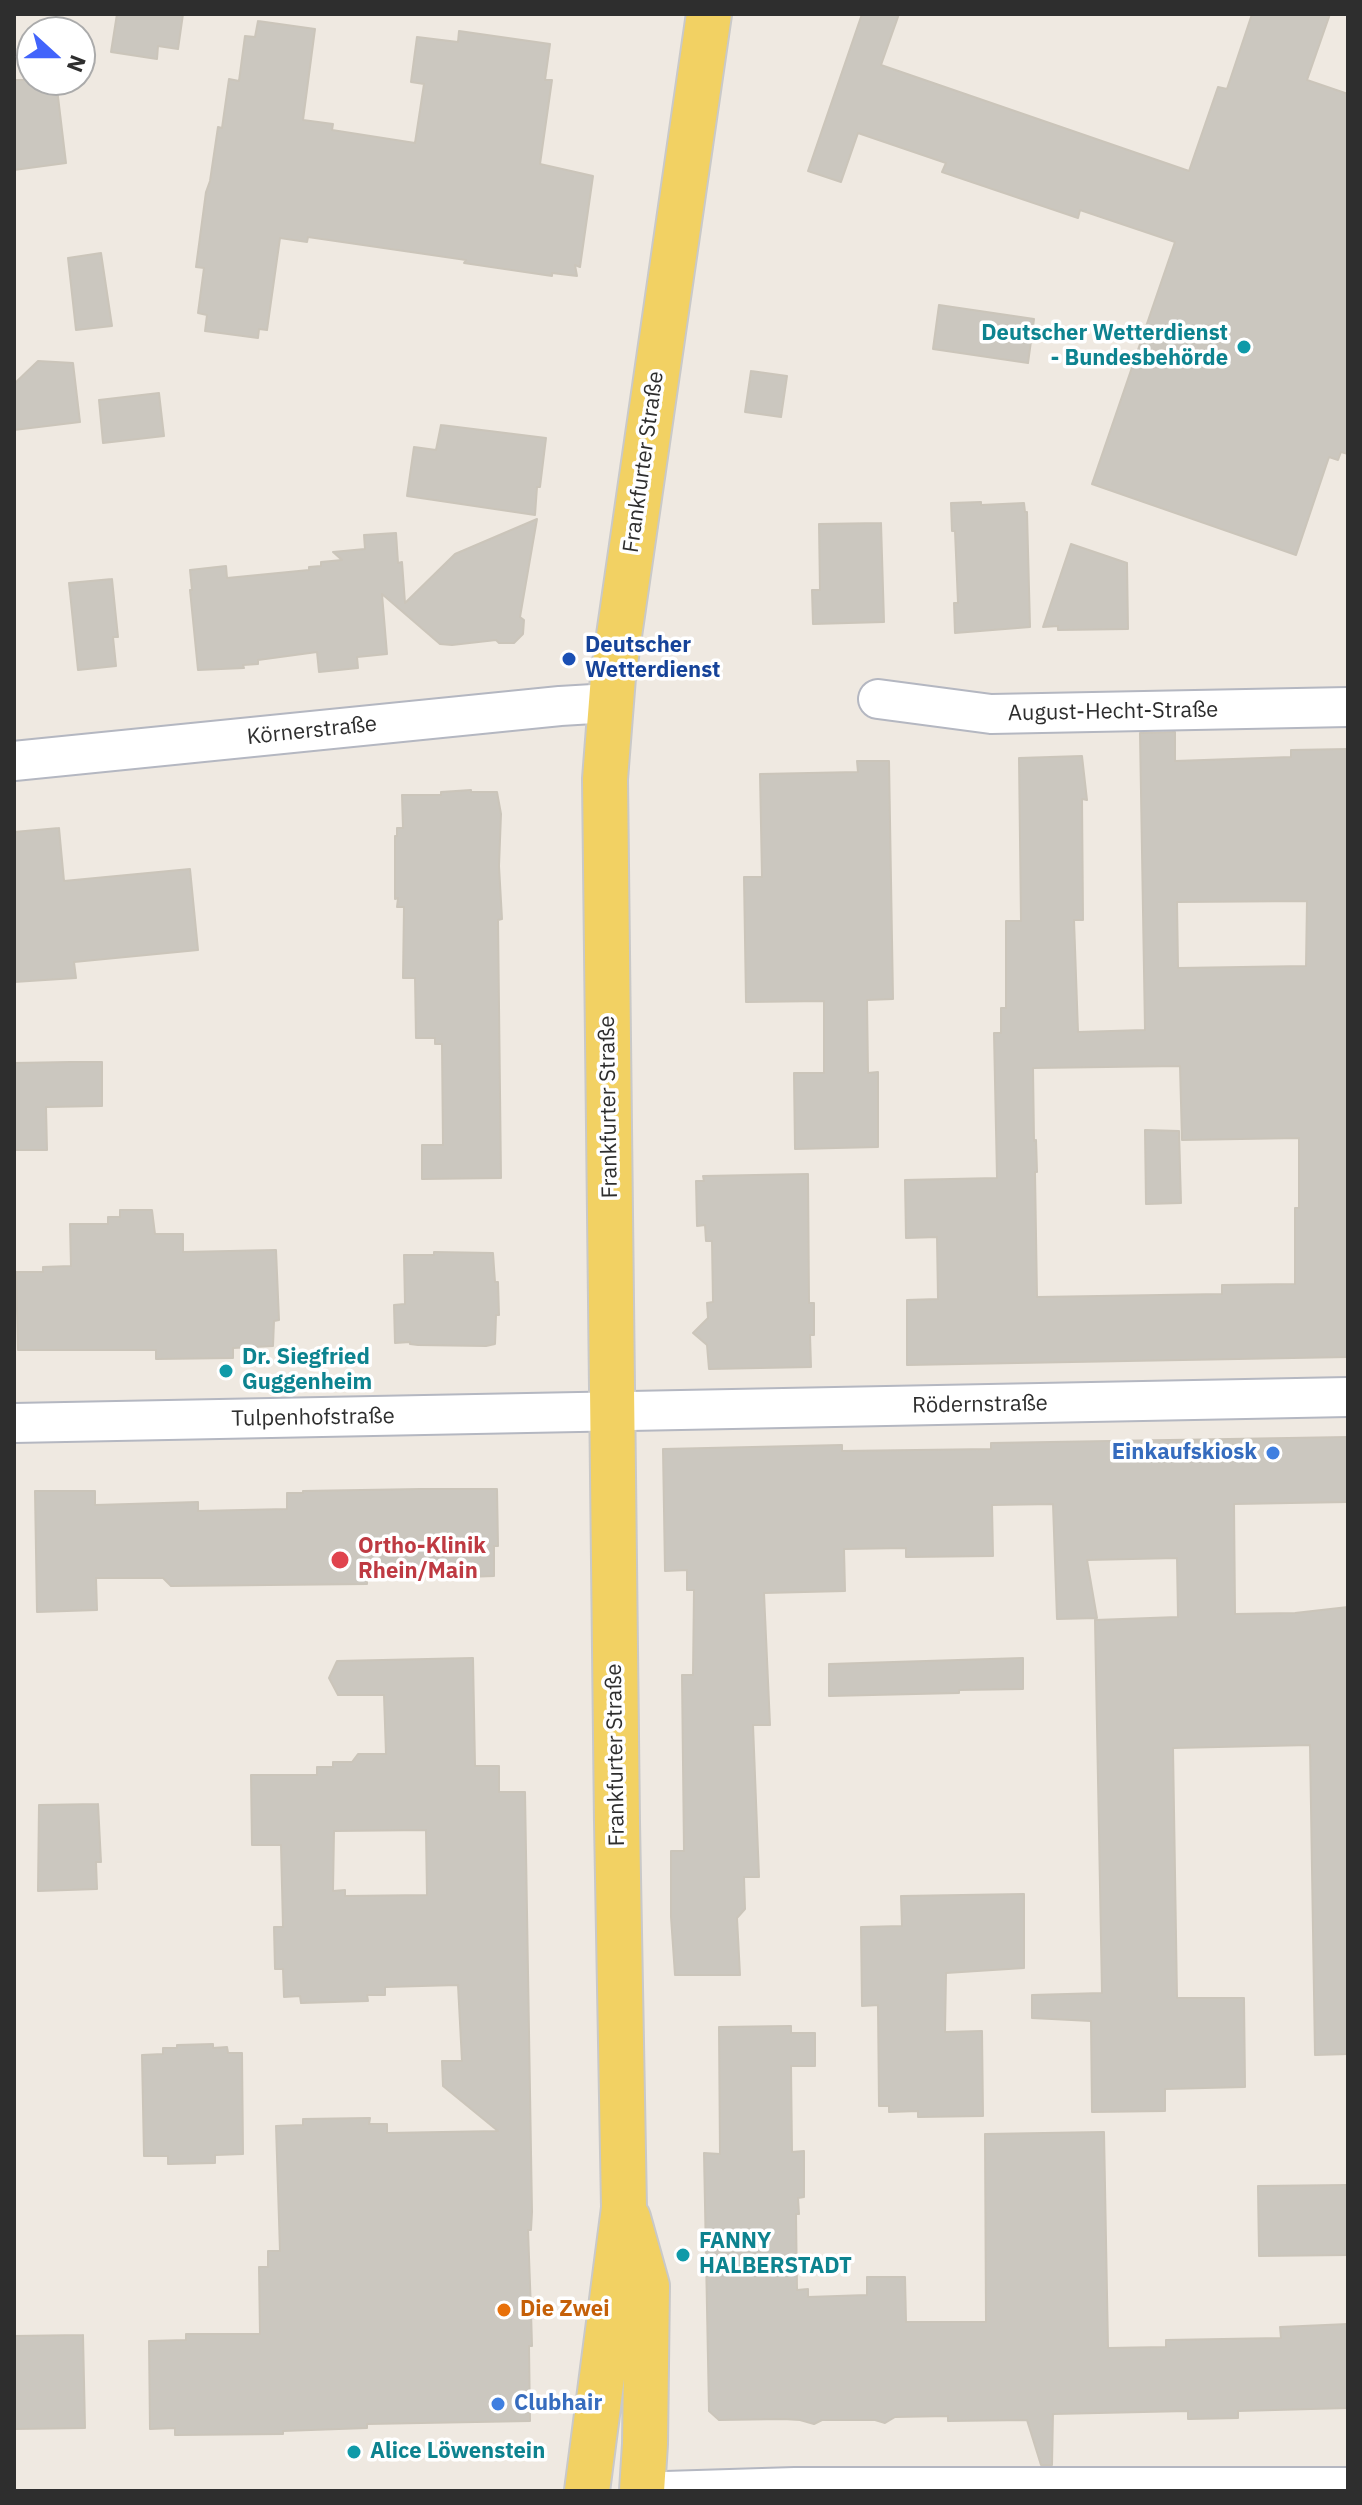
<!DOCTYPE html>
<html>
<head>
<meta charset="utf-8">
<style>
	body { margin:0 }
	#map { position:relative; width:1362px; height:2505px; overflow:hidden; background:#efe9e1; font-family:"IBM Plex Sans",sans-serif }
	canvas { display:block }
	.frame { position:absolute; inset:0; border:16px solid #2e2e2e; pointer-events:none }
	.north { position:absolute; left:16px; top:16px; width:80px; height:80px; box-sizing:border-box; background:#fff; border:2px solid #ababab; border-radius:50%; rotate:111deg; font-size:22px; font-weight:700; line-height:32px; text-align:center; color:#2e2e2e }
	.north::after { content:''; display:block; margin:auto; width:28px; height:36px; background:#4264fb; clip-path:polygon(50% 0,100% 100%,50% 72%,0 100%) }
</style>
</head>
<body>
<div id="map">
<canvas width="1362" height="2505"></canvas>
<div class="frame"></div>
<div class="north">N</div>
</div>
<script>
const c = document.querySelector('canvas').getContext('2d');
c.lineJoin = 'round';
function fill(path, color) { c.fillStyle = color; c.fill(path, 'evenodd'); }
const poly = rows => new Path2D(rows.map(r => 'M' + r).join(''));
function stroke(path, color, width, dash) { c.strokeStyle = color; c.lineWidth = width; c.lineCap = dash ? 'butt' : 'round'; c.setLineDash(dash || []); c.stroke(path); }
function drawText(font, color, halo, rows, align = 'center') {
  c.font = font + ' "IBM Plex Sans",sans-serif'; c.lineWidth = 7; c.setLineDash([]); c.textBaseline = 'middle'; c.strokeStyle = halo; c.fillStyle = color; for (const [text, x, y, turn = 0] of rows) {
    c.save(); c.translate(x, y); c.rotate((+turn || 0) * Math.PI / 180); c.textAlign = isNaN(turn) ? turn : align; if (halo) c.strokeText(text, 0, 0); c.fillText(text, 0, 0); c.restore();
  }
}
const building = poly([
	[117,14,183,14,178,49,158,46,157,59,111,52,117,14],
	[862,14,899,14,881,65,1189,171,1218,87,1227,89,1252,14,1330,14,1307,80,1348,94,1348,454,1341,452,1338,460,1329,457,1296,555,1092,484,1175,242,1080,210,1078,218,942,172,946,163,858,133,841,182,808,171,862,14],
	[258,21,315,29,303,120,333,124,332,130,415,143,424,84,411,82,417,37,458,42,459,31,550,44,545,80,552,80,540,164,593,176,580,267,575,265,577,276,552,273,552,276,464,263,466,260,308,237,307,242,280,238,267,330,259,329,258,338,205,331,207,315,198,313,204,268,196,267,206,192,210,181,218,127,222,128,229,79,239,81,245,36,255,37,258,21],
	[14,80,56,80,66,163,14,170,14,80],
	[101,253,112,326,76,330,68,258,101,253],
	[939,305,1034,319,1028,363,933,349,939,305],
	[38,361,73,363,80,422,14,430,14,384,38,361],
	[751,371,787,376,781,417,745,412,751,371],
	[159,393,164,436,103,443,99,400,159,393],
	[441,425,546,438,540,487,537,487,535,515,407,496,414,447,436,450,441,425],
	[981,502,981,505,1024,503,1025,512,1027,512,1030,627,955,633,954,603,958,603,955,531,952,531,951,503,981,502],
	[537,519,520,617,524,620,523,634,514,643,499,643,496,640,452,645,440,644,382,594,387,654,357,657,358,668,319,672,317,652,258,660,258,664,243,665,244,668,198,670,190,590,192,590,190,570,226,566,227,578,309,570,309,567,321,566,321,562,342,560,333,552,365,549,364,535,396,533,398,563,402,562,405,603,455,554,537,519],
	[881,523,884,622,813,624,812,590,820,590,819,524,881,523],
	[1071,544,1127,563,1128,629,1058,630,1058,626,1043,627,1071,544],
	[112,579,118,637,113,637,116,666,78,670,69,583,112,579],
	[1175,732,1175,761,1291,757,1291,750,1348,749,1348,1357,907,1365,907,1300,938,1299,937,1237,906,1238,905,1180,997,1178,994,1033,1001,1033,1001,1008,1006,1008,1006,921,1021,921,1019,758,1082,756,1087,800,1082,799,1083,920,1074,920,1078,1032,1145,1030,1140,733,1175,732],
	[1307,901,1306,966,1178,968,1177,902,1307,901],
	[1180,1066,1182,1140,1299,1138,1299,1208,1295,1208,1295,1284,1222,1285,1222,1294,1037,1297,1035,1172,1037,1172,1036,1140,1034,1141,1033,1068,1180,1066],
	[857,761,889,761,893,999,867,1000,868,1073,878,1072,878,1147,795,1149,794,1073,824,1073,824,1001,746,1002,744,877,762,877,760,774,858,772,857,761],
	[471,790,471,792,497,792,501,814,499,866,502,919,498,920,501,1178,422,1179,422,1145,443,1145,442,1044,435,1044,435,1038,416,1038,415,978,403,978,404,907,397,907,398,898,395,899,395,836,397,836,397,828,403,828,402,795,441,795,441,792,471,790],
	[59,828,64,881,190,869,198,950,74,962,76,978,14,982,14,832,59,828],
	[70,1062,102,1062,102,1106,46,1107,47,1150,14,1150,14,1063,70,1062],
	[1145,1130,1179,1131,1181,1203,1146,1204,1145,1130],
	[808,1174,809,1303,814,1303,814,1335,810,1335,811,1367,709,1369,707,1345,693,1333,708,1318,707,1303,713,1302,712,1241,706,1241,705,1225,697,1226,696,1181,704,1181,703,1176,808,1174],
	[120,1210,152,1210,155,1234,183,1234,183,1252,276,1250,279,1320,274,1321,273,1346,233,1348,233,1358,156,1359,156,1350,18,1350,16,1272,43,1272,43,1267,71,1266,70,1224,108,1224,108,1217,120,1217,120,1210],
	[434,1252,493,1253,495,1282,498,1282,499,1315,496,1315,495,1344,486,1346,418,1345,410,1344,410,1342,395,1343,394,1305,405,1304,404,1255,434,1255,434,1252],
	[1348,1437,1348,1502,1234,1504,1235,1614,1295,1613,1348,1607,1348,2054,1315,2055,1310,1745,1173,1748,1177,1998,1244,1998,1245,2087,1165,2089,1165,2111,1092,2112,1091,2021,1032,2018,1032,1995,1102,1993,1095,1620,1178,1617,1177,1558,1087,1560,1097,1618,1057,1619,1053,1504,992,1505,993,1556,906,1557,906,1548,844,1549,845,1591,764,1593,770,1725,753,1725,759,1877,744,1877,745,1909,737,1918,740,1975,675,1975,671,1917,671,1851,684,1851,682,1675,693,1675,694,1590,687,1590,687,1570,665,1571,663,1449,842,1445,842,1451,991,1449,991,1443,1348,1437],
	[420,1489,497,1489,498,1546,494,1546,494,1576,439,1578,439,1572,367,1573,367,1584,171,1586,163,1578,96,1578,97,1610,37,1612,35,1491,95,1491,95,1505,198,1502,198,1511,287,1509,287,1493,303,1493,303,1491,420,1489],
	[473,1658,475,1766,499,1766,499,1792,525,1792,532,2212,531,2230,528,2230,531,2311,532,2346,529,2346,530,2421,367,2424,367,2428,283,2431,283,2434,175,2435,175,2428,150,2429,149,2341,186,2340,186,2334,260,2334,259,2267,268,2267,268,2251,280,2251,276,2126,303,2125,303,2119,370,2118,369,2124,387,2124,387,2133,498,2131,443,2086,442,2061,462,2061,458,1985,385,1987,385,1995,367,1995,368,2001,301,2003,300,1996,284,1997,283,1969,275,1969,274,1927,283,1927,281,1845,252,1845,251,1775,317,1775,317,1767,333,1767,333,1762,352,1762,358,1754,386,1754,384,1695,338,1695,329,1678,337,1661,473,1658],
	[426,1830,427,1895,345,1896,345,1890,333,1891,334,1831,426,1830],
	[1023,1658,1023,1689,959,1690,959,1693,829,1696,829,1664,1023,1658],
	[98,1804,101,1862,96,1862,97,1889,38,1891,39,1805,98,1804],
	[1024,1894,1024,1968,946,1973,945,2032,982,2031,983,2116,918,2117,918,2111,889,2112,889,2106,879,2106,878,2005,862,2006,861,1927,902,1926,901,1896,1024,1894],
	[791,2026,791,2033,815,2033,815,2066,791,2066,792,2152,804,2151,804,2197,798,2198,799,2214,796,2214,797,2290,808,2289,808,2297,867,2295,867,2277,905,2277,906,2322,986,2322,985,2134,1104,2132,1108,2348,1166,2347,1166,2340,1281,2338,1280,2327,1348,2324,1348,2408,1238,2411,1238,2418,1188,2419,1188,2411,1053,2414,1052,2465,1041,2465,1027,2420,948,2421,948,2416,895,2417,885,2423,875,2420,822,2420,814,2424,800,2420,783,2419,719,2420,709,2411,704,2153,720,2154,719,2027,791,2026],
	[213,2044,213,2048,227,2047,228,2053,242,2053,243,2154,215,2155,215,2163,168,2164,168,2156,144,2156,142,2055,163,2054,163,2048,177,2048,177,2045,213,2044],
	[1348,2185,1348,2255,1259,2256,1258,2186,1348,2185],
	[83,2335,85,2428,14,2429,14,2336,83,2335]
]);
const minor = poly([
	[878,699,991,714,1348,707],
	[14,761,560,706,610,703],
	[14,1423,1348,1397],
	[665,2491,795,2487,1348,2487]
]);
const major = poly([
	[628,2218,647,2286,645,2444,642,2491],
	[587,2491,624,2208,617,1822,605,779,613,677,709,14]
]);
const markers = [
	[1244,347,8,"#0f9aa8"],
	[569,659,8,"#1a4fb4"],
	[226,1371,8,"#0f9aa8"],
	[1273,1453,8,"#3f7fe0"],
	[340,1560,10,"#e0444e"],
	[683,2255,8,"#0f9aa8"],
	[504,2310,8,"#e8710a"],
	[498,2404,8,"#3f7fe0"],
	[354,2452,8,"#0f9aa8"]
];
const cultureNames = [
	["Deutscher Wetterdienst",1228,334,"right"],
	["- Bundesbehörde",1228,359,"right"],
	["Dr. Siegfried",242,1358],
	["Guggenheim",242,1383],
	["FANNY",699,2242],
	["HALBERSTADT",699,2267],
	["Alice Löwenstein",370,2452]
];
const streetNames = [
	["Frankfurter Straße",644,462,-82],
	["August-Hecht-Straße",1113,712,-1],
	["Körnerstraße",312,731,-6],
	["Frankfurter Straße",609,1107,-91],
	["Rödernstraße",980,1405,-1],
	["Tulpenhofstraße",313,1418,-1],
	["Frankfurter Straße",616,1755,-91]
];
const transitNames = [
	["Deutscher",585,646],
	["Wetterdienst",585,671]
];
const shopNames = [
	["Einkaufskiosk",1257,1453],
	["Clubhair",514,2404,"left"]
];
const healthNames = [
	["Ortho-Klinik",358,1547],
	["Rhein/Main",358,1572]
];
const foodNames = [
	["Die Zwei",520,2310]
];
fill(building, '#cbc7bf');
stroke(building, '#cbc5ba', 2);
stroke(minor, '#b4b7c1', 42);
stroke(major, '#c9c9c9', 48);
stroke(minor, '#fff', 38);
stroke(major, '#f2d163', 44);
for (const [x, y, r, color] of markers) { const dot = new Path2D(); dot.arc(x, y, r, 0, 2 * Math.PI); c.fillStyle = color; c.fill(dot); stroke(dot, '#fff', 3); }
drawText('bold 22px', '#0d838f', '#fff', cultureNames, 'left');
drawText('22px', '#2e2e2e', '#fff', streetNames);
drawText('bold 22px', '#164399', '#fff', transitNames, 'left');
drawText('bold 22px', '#366cbe', '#fff', shopNames, 'right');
drawText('bold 22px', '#be3a42', '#fff', healthNames, 'left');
drawText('bold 22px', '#c56008', '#fff', foodNames, 'left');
</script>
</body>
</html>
